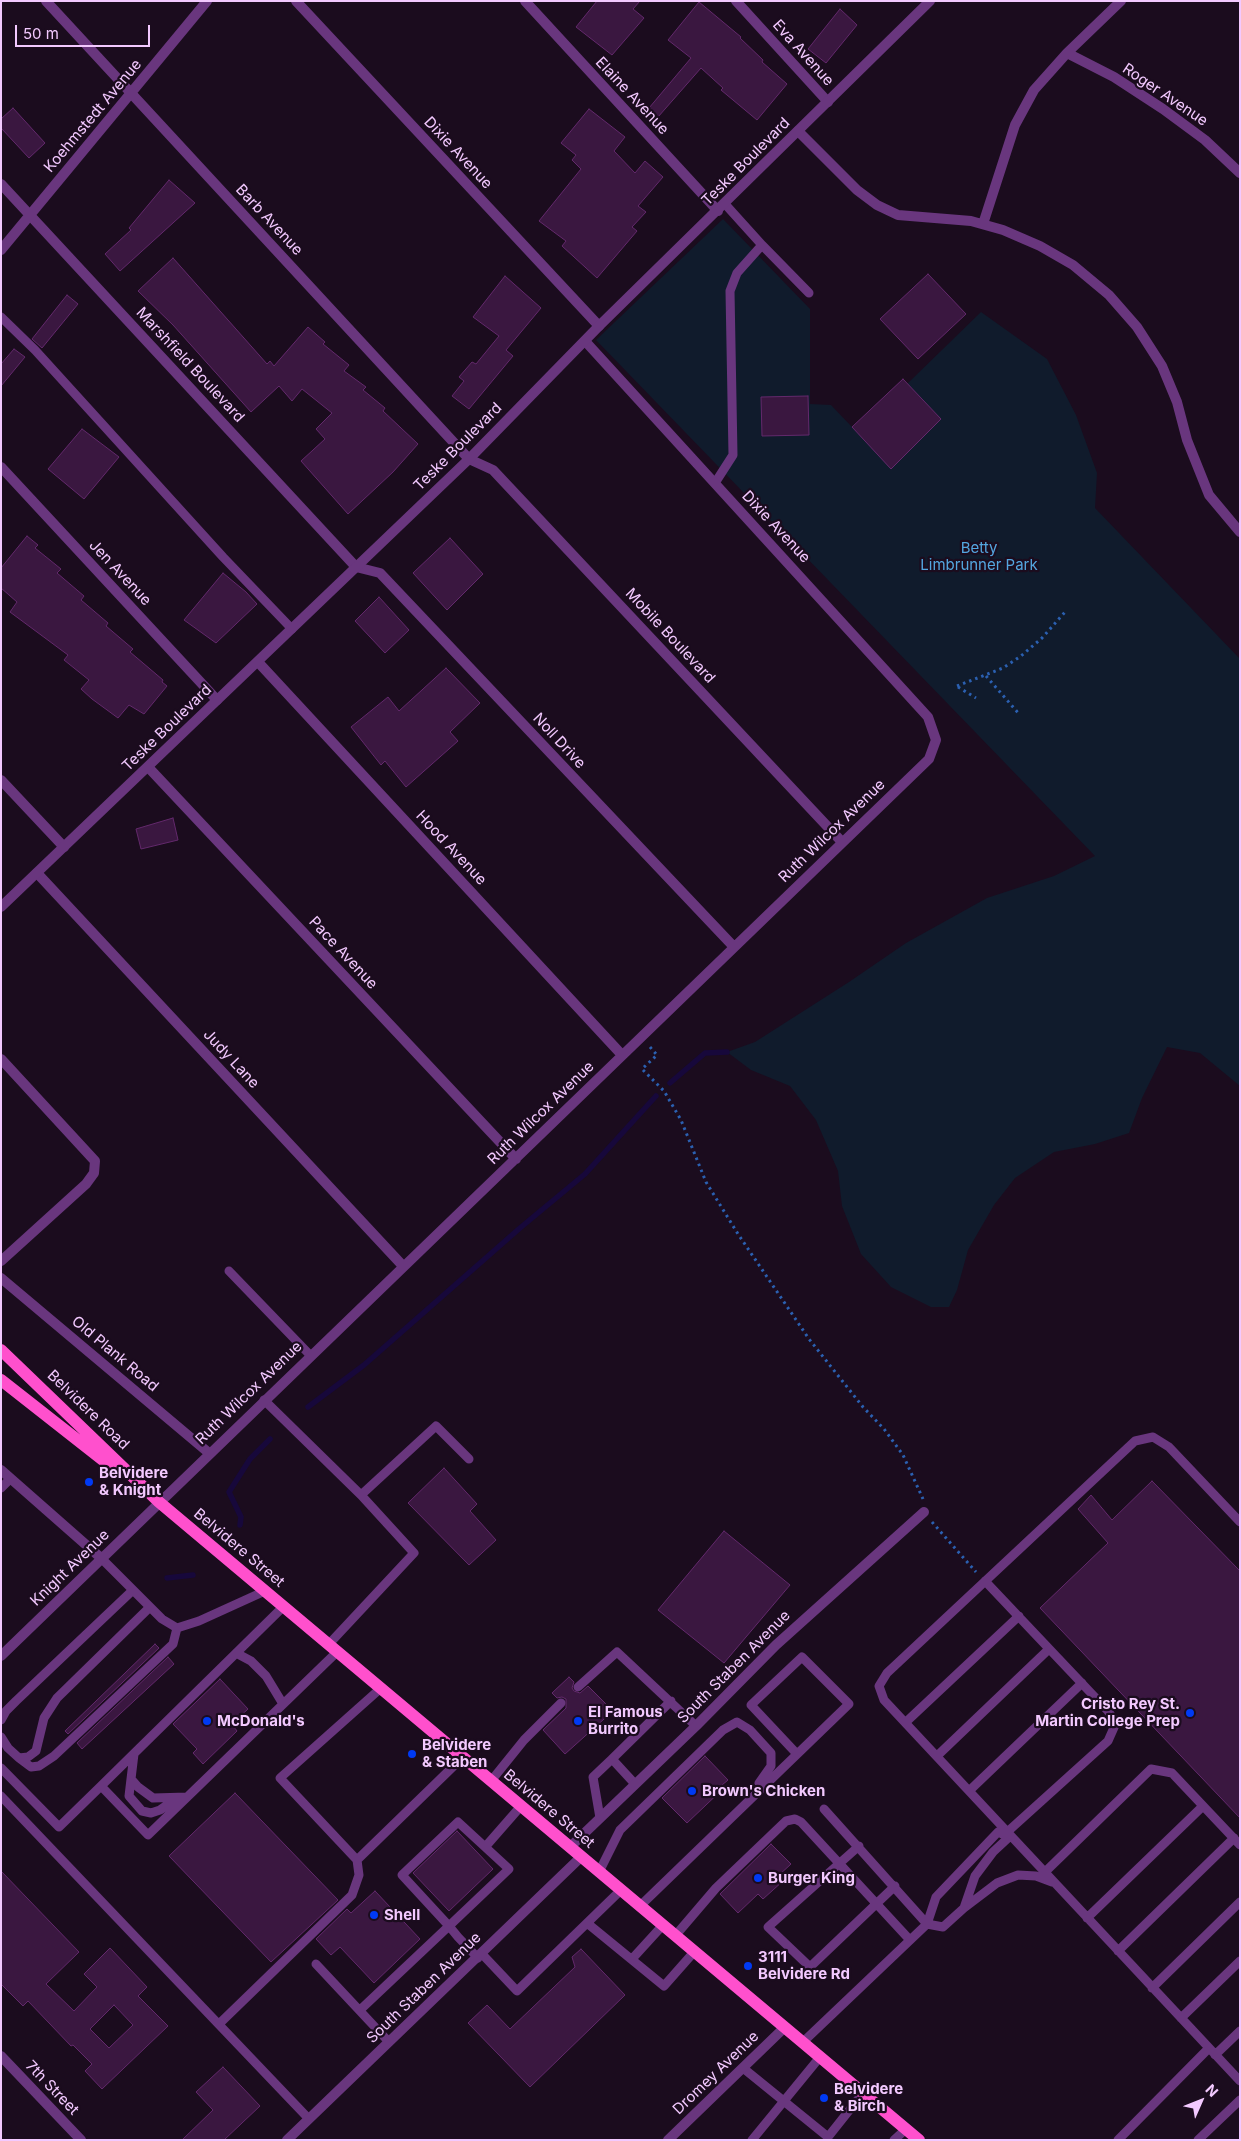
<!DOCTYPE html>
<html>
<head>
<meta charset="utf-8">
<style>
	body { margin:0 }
	#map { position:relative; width:1241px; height:2141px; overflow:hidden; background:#1b0c1e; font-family:Inter,sans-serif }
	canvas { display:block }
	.frame { position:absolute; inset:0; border:2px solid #f3c9ff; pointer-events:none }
	.north { position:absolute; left:1176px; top:2076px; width:50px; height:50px; -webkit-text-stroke:4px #1b0c1e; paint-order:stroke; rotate:46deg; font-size:14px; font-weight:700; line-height:20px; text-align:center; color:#f3c9ff }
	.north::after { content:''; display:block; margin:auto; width:18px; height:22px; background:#f3c9ff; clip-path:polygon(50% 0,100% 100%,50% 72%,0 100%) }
	.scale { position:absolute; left:15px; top:25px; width:135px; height:22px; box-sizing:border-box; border:2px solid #f3c9ff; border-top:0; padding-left:6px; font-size:15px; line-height:18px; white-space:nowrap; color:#f3c9ff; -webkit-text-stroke:4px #1b0c1e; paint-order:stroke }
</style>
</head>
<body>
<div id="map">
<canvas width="1241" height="2141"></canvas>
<div class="frame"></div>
<div class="north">N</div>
<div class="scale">50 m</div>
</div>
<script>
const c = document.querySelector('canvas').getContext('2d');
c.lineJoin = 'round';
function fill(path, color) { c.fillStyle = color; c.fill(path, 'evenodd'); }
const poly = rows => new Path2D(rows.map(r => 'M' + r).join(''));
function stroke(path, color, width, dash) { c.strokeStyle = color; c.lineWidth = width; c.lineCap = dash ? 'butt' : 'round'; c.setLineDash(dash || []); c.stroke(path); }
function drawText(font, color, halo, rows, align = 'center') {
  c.font = font + ' Inter,sans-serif'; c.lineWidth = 4.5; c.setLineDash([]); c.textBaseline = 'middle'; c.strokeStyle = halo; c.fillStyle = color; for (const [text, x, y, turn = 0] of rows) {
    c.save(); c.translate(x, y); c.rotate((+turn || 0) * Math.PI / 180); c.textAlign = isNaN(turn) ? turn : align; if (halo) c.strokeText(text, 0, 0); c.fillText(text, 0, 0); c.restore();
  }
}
const green = poly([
	[723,219,810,309,810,404,831,405,891,468,941,419,907,384,981,312,1047,359,1076,415,1097,473,1095,508,1240,659,1240,1086,1200,1053,1167,1047,1142,1098,1129,1133,1095,1144,1054,1152,1015,1178,994,1205,968,1250,957,1290,949,1307,931,1307,891,1287,861,1254,842,1206,838,1171,816,1120,790,1086,751,1070,727,1052,755,1042,849,982,906,943,987,898,1054,876,1095,856,596,340]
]);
const stream = poly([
	[670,1083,705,1053,727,1052],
	[308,1407,364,1365,520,1228,585,1174,656,1096],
	[240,1525,241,1517,229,1492,250,1459,270,1439],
	[167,1578,193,1575]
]);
const building = poly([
	[597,1,640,1,633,9,644,18,612,55,576,27,597,1],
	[699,2,741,37,740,38,763,60,762,62,787,84,757,120,721,90,723,88,701,68,658,117,649,108,691,58,668,40,699,2],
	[840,9,857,25,826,63,808,49,840,9],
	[13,108,45,143,29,158,1,128,1,119,13,108],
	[589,109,625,137,614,151,635,173,645,161,663,177,638,206,646,212,632,227,637,231,597,278,562,246,566,241,539,221,581,169,572,160,576,155,561,143,589,109],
	[169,180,195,203,120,271,105,254,131,230,129,228,169,180],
	[173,258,267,364,270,361,274,366,308,327,325,342,323,344,349,365,344,371,366,387,363,390,385,408,383,411,418,444,393,472,348,514,301,461,325,439,316,429,332,413,302,389,292,401,279,386,251,412,173,325,138,291,173,258],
	[928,274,966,314,918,359,880,319,928,274],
	[505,276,541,308,506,350,513,356,469,409,452,396,464,381,459,377,472,362,476,364,499,336,473,317,505,276],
	[67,295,78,304,42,348,32,339,67,295],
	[14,349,25,357,1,386,1,364,14,349],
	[903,379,941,419,891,469,852,427,903,379],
	[808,396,809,435,762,436,761,397,808,396],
	[82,429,119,457,84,499,48,469,82,429],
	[27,536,38,545,35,548,61,569,57,573,84,596,81,600,108,623,106,626,133,649,130,652,163,680,162,682,167,686,144,714,129,705,118,718,92,699,81,689,89,680,64,660,68,655,10,612,17,602,1,588,1,568,27,536],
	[450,538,483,574,447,610,413,573,450,538],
	[223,573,246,592,257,604,216,643,184,620,223,573],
	[379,597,409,630,385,653,355,621,379,597],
	[446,668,480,703,450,732,458,741,406,787,385,761,381,765,351,727,388,697,399,711,446,668],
	[173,818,178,840,141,849,136,829,173,818],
	[444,1468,477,1504,470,1511,496,1540,469,1565,408,1503,444,1468],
	[1152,1481,1240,1571,1240,1818,1040,1608,1108,1543,1078,1509,1091,1495,1112,1520,1152,1481],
	[724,1531,790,1585,724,1663,658,1610,724,1531],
	[155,1644,159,1648,68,1734,65,1731,155,1644],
	[168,1657,174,1664,82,1749,77,1743,168,1657],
	[569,1677,574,1682,572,1688,574,1691,580,1693,588,1686,613,1711,565,1754,543,1730,566,1708,566,1699,562,1697,557,1698,552,1693,569,1677],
	[220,1679,248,1709,237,1719,240,1722,234,1727,237,1731,203,1764,193,1753,197,1749,173,1724,220,1679],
	[705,1756,728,1780,722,1785,725,1787,687,1823,662,1798,705,1756],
	[235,1793,338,1900,271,1962,169,1856,235,1793],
	[457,1831,493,1869,449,1911,413,1873,457,1831],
	[771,1844,791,1864,778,1876,783,1881,763,1899,758,1894,738,1913,720,1894,771,1844],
	[1,1871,79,1952,46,1984,74,2011,97,1987,84,1974,110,1948,147,1987,138,1996,168,2026,102,2089,85,2071,92,2064,73,2045,71,2046,28,2001,23,2006,1,1984,1,1871],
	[114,2005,133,2025,109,2048,90,2029,114,2005],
	[375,1891,420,1939,374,1983,340,1947,331,1955,316,1939,347,1909,351,1913,375,1891],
	[581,1949,625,1995,530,2087,468,2023,487,2005,510,2029,575,1967,572,1957,581,1949],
	[223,2067,260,2106,224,2140,182,2140,213,2110,196,2092,223,2067]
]);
const path = poly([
	[986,676,1020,715],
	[957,686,1003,668,1021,656,1042,638,1065,612],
	[958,687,976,698],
	[650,1047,657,1055,642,1069,664,1091,681,1120,706,1182,738,1234,809,1339,863,1407,884,1429,903,1455,923,1499],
	[932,1522,976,1572]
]);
const service = poly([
	[762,245,809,293],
	[1,317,35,350,223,557,292,629],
	[715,483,733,455,730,291,737,273,762,245,725,204],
	[229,1271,310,1355],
	[264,1400,361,1495,414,1553,329,1644],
	[1,1488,10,1479],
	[361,1495,436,1426,469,1459],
	[1240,1522,1169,1447,1153,1437,1135,1441,887,1673,879,1686,884,1700,1240,2081],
	[101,1558,162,1619,177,1628,199,1621,265,1591],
	[985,1581,1108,1711,1116,1723,1108,1741,1005,1834],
	[284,1606,101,1786,148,1835,338,1651],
	[236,1653,251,1661,266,1676,283,1704],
	[578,1687,617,1652,696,1726],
	[381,1688,280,1778,357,1860,463,1757],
	[1,1720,6,1711,16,1701,133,1590],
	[906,1722,1019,1616],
	[1,1737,8,1748,19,1758,28,1757,36,1751,44,1718,57,1698,150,1607],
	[134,1754,131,1779,138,1787,153,1798,187,1797],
	[937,1756,1049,1649],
	[19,1758,31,1767,39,1766,54,1756,173,1644,177,1628],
	[1,1768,59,1827,101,1786],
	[131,1779,129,1796,142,1811,151,1813,160,1810,177,1798],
	[491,1781,524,1740,561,1703],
	[635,1784,612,1759,671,1701],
	[969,1791,1082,1683],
	[1,1796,309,2119],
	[824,1809,927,1924,943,1927,964,1908,975,1876,993,1852,1007,1839,1005,1835],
	[600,1818,593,1777,612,1759],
	[486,1846,521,1806],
	[859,1846,768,1927,810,1967,895,1886],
	[599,1872,620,1830,723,1730,737,1722,750,1730,771,1753,771,1766,759,1783],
	[1045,1872,1151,1769,1172,1773,1240,1845],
	[640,1906,849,1704,802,1657,751,1705,797,1754],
	[964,1908,997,1883,1018,1875,1036,1876,1052,1882],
	[1087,1918,1203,1806],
	[587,1923,664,1986,694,1952],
	[675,1936,716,1888,786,1821,795,1819,801,1822,909,1939],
	[1118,1951,1234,1838],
	[482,1954,517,1991,621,1890],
	[632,1959,663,1925],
	[316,1964,389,2042],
	[1152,1988,1240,1902],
	[360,2010,449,1926,509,1869,458,1822,402,1875,449,1926,458,1937,478,1958],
	[1181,2018,1240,1961],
	[219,2024,352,1895,359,1875,357,1860],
	[803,2042,927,1924,936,1897,998,1832,1005,1835],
	[1215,2055,1240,2031],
	[743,2068,828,2137,863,2093],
	[752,2140,820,2057],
	[894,2140,906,2129],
	[1118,2140,1209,2048],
	[1198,2140,1240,2100]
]);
const minor = poly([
	[46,1,469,459,493,470,842,842],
	[296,1,599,326],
	[525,1,718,211],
	[736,1,828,102],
	[1067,53,1114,77,1163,109,1205,140,1240,173],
	[798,131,857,190,877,205,898,215,971,221,1003,230,1040,246,1073,265,1109,295,1137,327,1162,366,1177,402,1187,440,1209,495,1240,532],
	[1,184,356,567,380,573,734,947],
	[983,224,1015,125,1034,90,1067,53,1121,1],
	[1,250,207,1],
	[1,467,217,700],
	[258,662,622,1055],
	[148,767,516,1159],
	[1,780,64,847],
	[37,873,403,1266],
	[1,1059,95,1161,94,1173,86,1184,1,1261],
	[1,1278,209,1453],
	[1,1470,101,1558],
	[1,1656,929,759,936,740,928,717,585,341],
	[570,1847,696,1726,776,1645,924,1512],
	[1,2056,81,2140],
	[287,2140,581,1857],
	[668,2140,785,2027]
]);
const tertiary = poly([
	[1,907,469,459,599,326,930,1]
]);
const primary = poly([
	[1,1350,159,1502,919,2140],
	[1,1380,117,1471]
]);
const markers = [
	[89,1482,5,"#003af4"],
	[1190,1713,5,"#003af4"],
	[207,1721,5,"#003af4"],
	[578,1721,5,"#003af4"],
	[412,1754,5,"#003af4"],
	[692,1791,5,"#003af4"],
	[758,1878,5,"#003af4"],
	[374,1915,5,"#003af4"],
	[748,1966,5,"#003af4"],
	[824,2098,5,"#003af4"]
];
const streetNames = [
	["Eva Avenue",803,53,48],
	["Roger Avenue",1165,95,34],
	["Elaine Avenue",632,96,47],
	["Koehmstedt Avenue",93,116,-50],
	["Dixie Avenue",458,153,47],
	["Teske Boulevard",746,162,-45],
	["Barb Avenue",269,220,47],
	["Marshfield Boulevard",190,365,47],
	["Teske Boulevard",458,447,-45],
	["Dixie Avenue",776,527,47],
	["Jen Avenue",120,573,47],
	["Mobile Boulevard",670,636,47],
	["Teske Boulevard",167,728,-44],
	["Noll Drive",559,741,47],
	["Ruth Wilcox Avenue",832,831,-44],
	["Hood Avenue",451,848,47],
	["Pace Avenue",343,953,47],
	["Judy Lane",231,1059,47],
	["Ruth Wilcox Avenue",541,1113,-44],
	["Old Plank Road",115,1354,40],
	["Ruth Wilcox Avenue",249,1393,-44],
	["Belvidere Road",88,1410,44],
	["Belvidere Street",239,1548,40],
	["Knight Avenue",70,1568,-44],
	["South Staben Avenue",734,1667,-45],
	["Belvidere Street",549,1809,40],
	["South Staben Avenue",424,1988,-44],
	["Dromey Avenue",716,2073,-44],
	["7th Street",52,2088,46]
];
const parkNames = [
	["Betty",979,548],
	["Limbrunner Park",979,565]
];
const poiNames = [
	["Belvidere",99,1473],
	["& Knight",99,1490],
	["Cristo Rey St.",1180,1704,"right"],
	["Martin College Prep",1180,1721,"right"],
	["El Famous",588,1712],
	["Burrito",588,1729],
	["McDonald's",217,1721],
	["Belvidere",422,1745],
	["& Staben",422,1762],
	["Brown's Chicken",702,1791],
	["Burger King",768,1878],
	["Shell",384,1915],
	["3111",758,1957],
	["Belvidere Rd",758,1974],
	["Belvidere",834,2089],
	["& Birch",834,2106]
];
fill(green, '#101b2c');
stroke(stream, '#17083b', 5.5);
fill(building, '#3a1740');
stroke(building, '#63296c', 1);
stroke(path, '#2b60b1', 3, [2.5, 4]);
stroke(service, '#69367e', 9);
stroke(minor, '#69367e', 10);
stroke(tertiary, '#69367e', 10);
stroke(primary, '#ff50cd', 12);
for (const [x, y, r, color] of markers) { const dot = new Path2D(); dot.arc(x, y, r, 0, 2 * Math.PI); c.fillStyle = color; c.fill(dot); stroke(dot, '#1b0c1e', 2); }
drawText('15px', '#f3c9ff', '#1b0c1e', streetNames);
drawText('15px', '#54a6e0', '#1b0c1e', parkNames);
drawText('bold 15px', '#f3c9ff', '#1b0c1e', poiNames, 'left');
</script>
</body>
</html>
